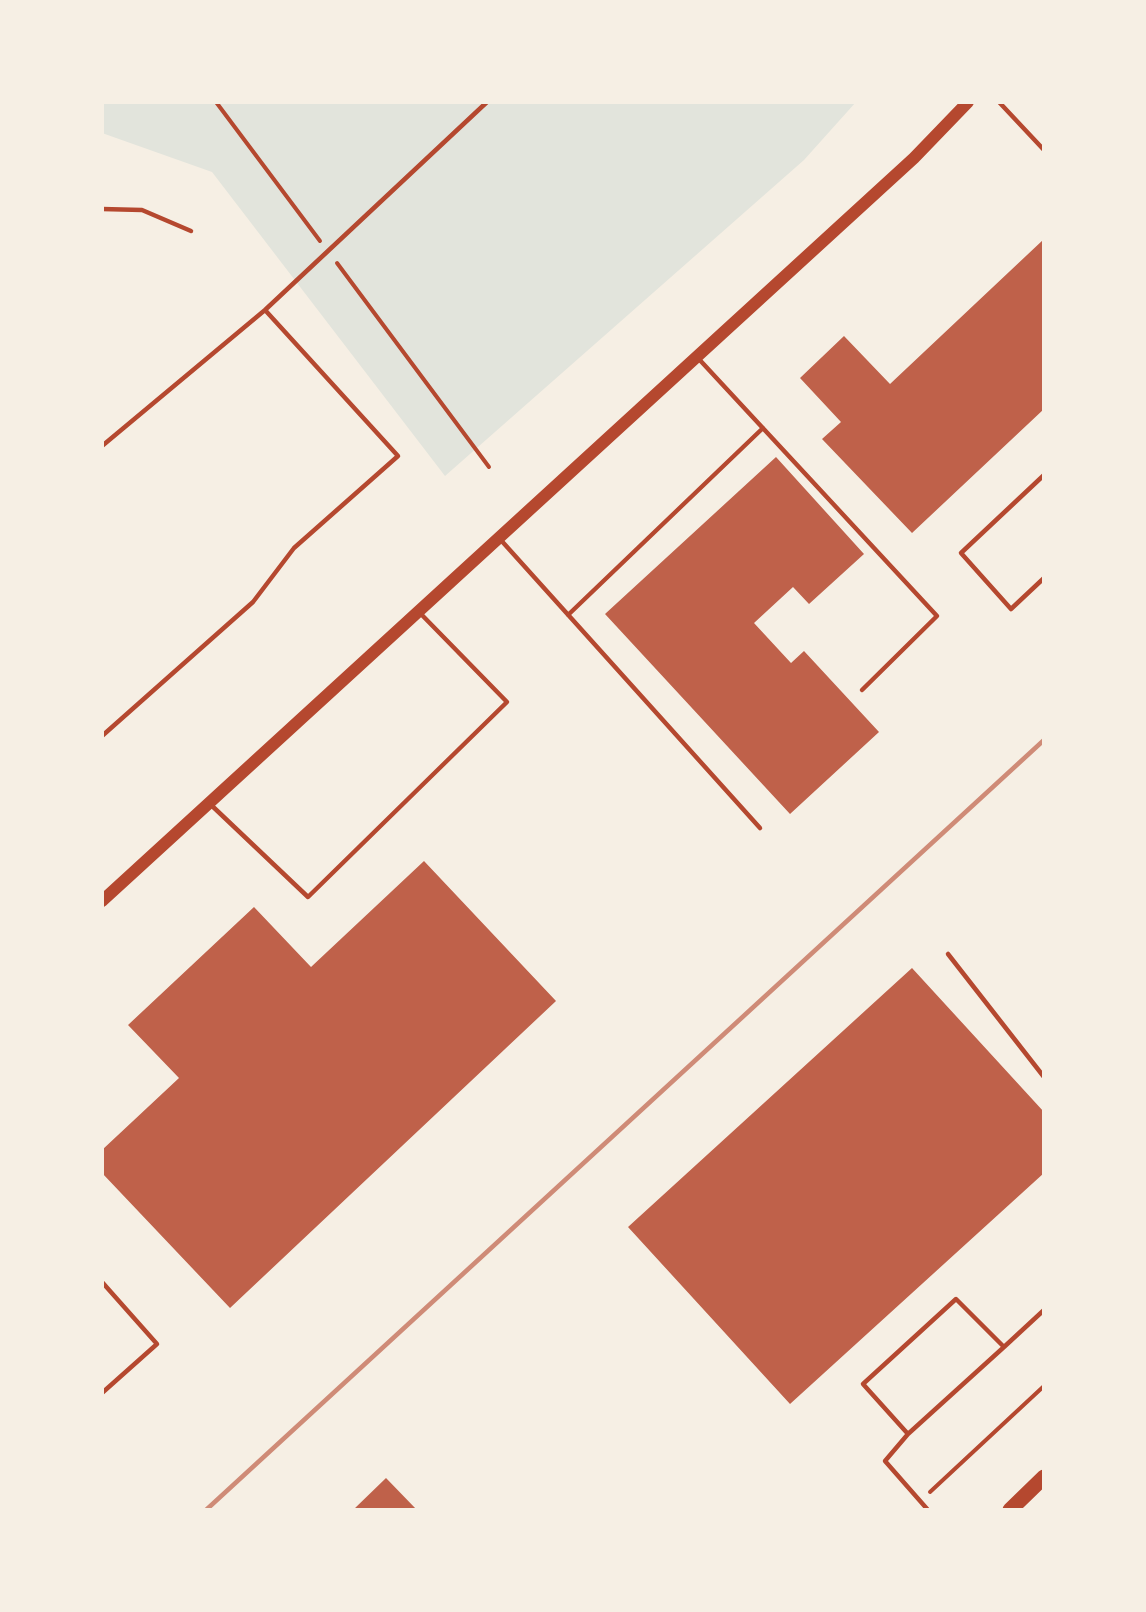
<!DOCTYPE html>
<html>
<head>
<meta charset="utf-8">
<style>
	body { margin:0 }
	#map { position:relative; width:1146px; height:1612px; overflow:hidden; background:#f6efe4; font-family:Figtree,sans-serif }
	canvas { display:block }
	.frame { position:absolute; inset:0; border:104px solid #f6efe4; pointer-events:none }
</style>
</head>
<body>
<div id="map">
<canvas width="1146" height="1612"></canvas>
<div class="frame"></div>
</div>
<script>
const c = document.querySelector('canvas').getContext('2d');
c.lineJoin = 'round';
function fill(path, color) { c.fillStyle = color; c.fill(path, 'evenodd'); }
const poly = rows => new Path2D(rows.map(r => 'M' + r).join(''));
function stroke(path, color, width, dash) { c.strokeStyle = color; c.lineWidth = width; c.lineCap = dash ? 'butt' : 'round'; c.setLineDash(dash || []); c.stroke(path); }
const green = poly([
	[102,102,856,102,804,160,445,476,212,172,102,133]
]);
const building = poly([
	[1044,239,1044,409,912,533,822,439,841,422,800,378,844,336,890,384],
	[776,457,864,554,809,604,793,587,754,623,791,663,804,651,879,732,790,814,605,614],
	[424,861,556,1001,230,1308,102,1173,102,1150,179,1078,128,1025,254,907,311,967],
	[912,968,1044,1112,1044,1173,790,1404,628,1227],
	[386,1478,417,1510,353,1510]
]);
const path = poly([
	[216,102,320,241],
	[337,263,489,467],
	[930,1492,1044,1386]
]);
const service = poly([
	[999,102,1044,150],
	[102,209,142,210,191,231],
	[697,357,937,616,862,690],
	[102,446,265,310,487,102],
	[1044,475,961,553,1011,609,1044,578],
	[499,538,760,828],
	[568,615,763,428],
	[102,736,253,602,294,548,398,456,265,310],
	[209,803,308,897,507,702,419,612],
	[948,954,1044,1077],
	[102,1282,157,1344,102,1393],
	[908,1434,1004,1347],
	[928,1510,885,1461,908,1434,863,1384,956,1299,1004,1347,1044,1310]
]);
const secondary = poly([
	[102,901,914,158,968,102]
]);
const primary = poly([
	[1010,1510,1044,1477]
]);
const rail = poly([
	[206,1510,1044,740]
]);
fill(green, '#e2e4dc');
fill(building, '#bf614a');
stroke(path, '#b5482f', 4);
stroke(service, '#b5482f', 4.5);
stroke(secondary, '#b5482f', 12);
stroke(primary, '#b5482f', 15);
stroke(rail, '#cf8b77', 4.5);
</script>
</body>
</html>
